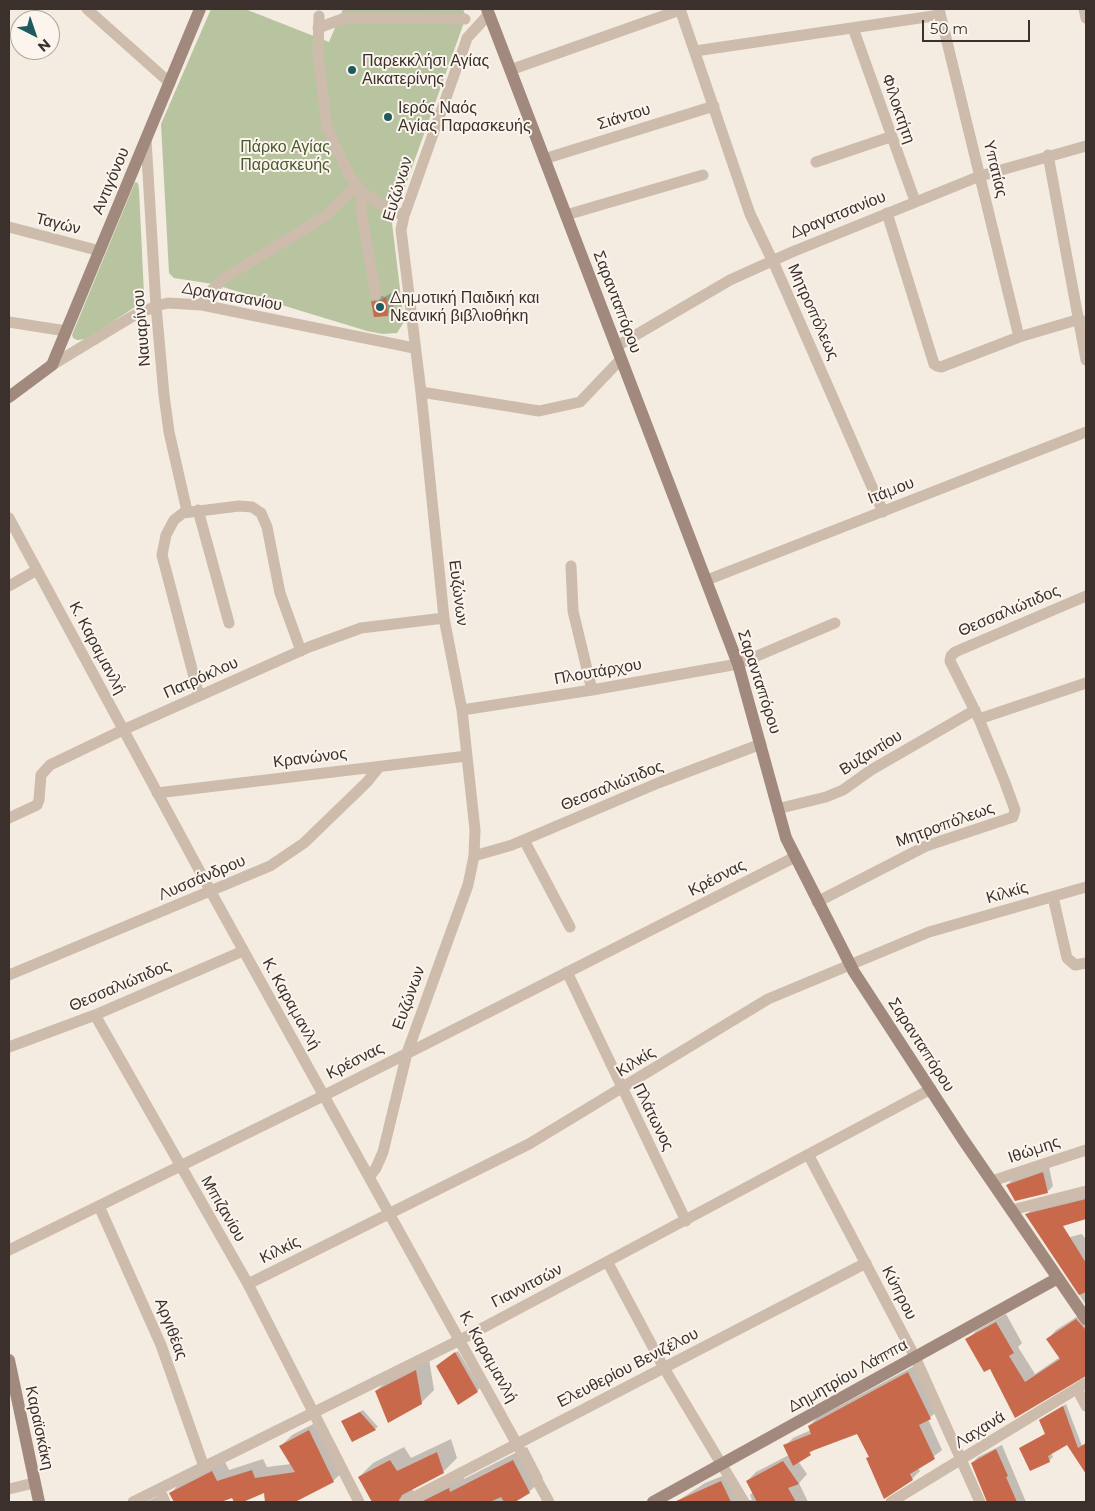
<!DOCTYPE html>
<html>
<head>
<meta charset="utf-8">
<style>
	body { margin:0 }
	#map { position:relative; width:1095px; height:1511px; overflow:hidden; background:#f4ebe1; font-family:Montserrat,sans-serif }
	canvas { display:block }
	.frame { position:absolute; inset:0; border:10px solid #3b302b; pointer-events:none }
	.north { position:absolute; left:10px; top:10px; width:50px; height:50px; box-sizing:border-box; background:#fbf5ee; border:1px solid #aea6a0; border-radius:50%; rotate:139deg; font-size:14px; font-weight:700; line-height:20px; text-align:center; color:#3b302b }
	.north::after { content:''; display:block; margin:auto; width:18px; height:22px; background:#1f5a5e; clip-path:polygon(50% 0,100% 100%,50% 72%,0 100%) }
	.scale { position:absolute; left:922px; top:20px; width:108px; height:22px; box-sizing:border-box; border:2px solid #3b302b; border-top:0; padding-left:6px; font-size:15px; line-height:18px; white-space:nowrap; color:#3b302b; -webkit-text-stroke:4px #fbf5ee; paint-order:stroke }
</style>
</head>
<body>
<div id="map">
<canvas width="1095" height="1511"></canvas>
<div class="frame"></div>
<div class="north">N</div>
<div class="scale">50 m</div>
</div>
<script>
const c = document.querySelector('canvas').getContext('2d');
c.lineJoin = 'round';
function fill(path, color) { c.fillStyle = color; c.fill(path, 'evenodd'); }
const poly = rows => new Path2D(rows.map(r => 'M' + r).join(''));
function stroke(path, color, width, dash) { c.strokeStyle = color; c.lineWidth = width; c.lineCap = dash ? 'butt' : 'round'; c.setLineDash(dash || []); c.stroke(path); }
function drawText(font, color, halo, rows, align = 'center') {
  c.font = font + ' Montserrat,sans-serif'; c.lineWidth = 4; c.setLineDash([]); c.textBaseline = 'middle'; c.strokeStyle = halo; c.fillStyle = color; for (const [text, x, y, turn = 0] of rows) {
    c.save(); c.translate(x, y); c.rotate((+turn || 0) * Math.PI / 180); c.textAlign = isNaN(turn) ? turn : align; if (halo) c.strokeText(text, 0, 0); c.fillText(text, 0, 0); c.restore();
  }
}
const green = poly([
	[211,9,245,9,329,42,343,9,463,9,466,17,392,223,404,322,397,333,383,334,367,331,213,284,174,278,169,273,161,124],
	[135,182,138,183,139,189,144,295,141,303,87,339,77,340,73,338,72,335]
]);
const shadow = poly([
	[391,293,394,308,387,315,375,316,373,301,379,295,385,297],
	[1049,1167,1053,1186,1047,1192,1007,1185,1013,1179],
	[1086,1192,1086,1217,1039,1234,1026,1215,1036,1205],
	[1082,1234,1086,1240,1086,1305,1049,1248,1058,1240],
	[1086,1311,1086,1374,1015,1416,990,1367,967,1340,976,1331,1006,1314,1022,1343,1018,1347,1035,1374,1060,1357,1048,1339,1056,1330],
	[458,1351,480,1388,477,1391,440,1363],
	[429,1359,434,1390,421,1403,376,1391,389,1378],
	[916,1365,939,1410,928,1419,942,1450,918,1468,920,1471,912,1479,867,1458,870,1456,857,1432,817,1448,798,1461,807,1474,799,1483,808,1502,676,1502,705,1483,730,1473,749,1500,752,1500,750,1495,753,1492,747,1481,756,1472,789,1455,785,1446,793,1438,811,1430,809,1426,817,1418],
	[1066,1404,1082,1446,1086,1443,1086,1461,1081,1464,1067,1444,1051,1453,1053,1457,1049,1461,1020,1449,1046,1433,1044,1417],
	[363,1410,378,1427,353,1441,343,1421],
	[321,1420,345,1470,333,1481,296,1499,280,1502,266,1502,265,1492,240,1502,235,1502,232,1496,221,1502,175,1502,171,1493,182,1481,224,1460,229,1470,263,1459,267,1467,291,1464,280,1447,292,1435],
	[451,1439,457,1458,443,1472,412,1489,419,1496,463,1475,464,1479,527,1447,543,1478,529,1492,512,1502,373,1502,359,1477,373,1463,404,1447,411,1458],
	[1002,1445,1026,1502,988,1502,972,1463,978,1457],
	[163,1494,167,1502,146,1502]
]);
const building = poly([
	[386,297,388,316,374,317,371,301,378,302],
	[1043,1172,1048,1193,1015,1201,1006,1185],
	[1086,1199,1086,1219,1063,1226,1086,1263,1086,1292,1079,1295,1025,1214],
	[1076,1319,1086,1330,1086,1376,1015,1418,990,1369,984,1372,965,1339,996,1322,1014,1353,1009,1356,1025,1382,1060,1359,1046,1339],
	[455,1352,478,1392,458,1405,436,1366],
	[416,1370,422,1404,388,1423,375,1391],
	[908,1372,931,1419,919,1425,935,1459,910,1474,913,1480,884,1499,866,1458,869,1457,857,1434,809,1452,811,1455,793,1466,783,1445,811,1434,808,1426],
	[1063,1406,1078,1448,1086,1443,1086,1474,1067,1445,1048,1456,1050,1462,1030,1471,1019,1448,1045,1434,1039,1420],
	[360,1412,376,1430,352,1442,341,1421],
	[309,1430,334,1482,297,1501,265,1502,264,1493,243,1502,234,1502,232,1498,221,1502,174,1502,169,1493,212,1471,217,1481,252,1470,255,1478,295,1472,279,1446],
	[996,1449,1008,1476,1006,1477,1017,1502,987,1502,971,1463],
	[437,1452,444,1473,402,1495,398,1502,372,1502,358,1477,390,1460,397,1471],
	[513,1460,530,1493,515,1502,504,1502,501,1497,490,1502,421,1502,449,1488,450,1492],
	[783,1461,799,1484,788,1488,796,1502,757,1502,746,1481],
	[721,1481,731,1502,674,1502]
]);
const street = poly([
	[87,9,170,83],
	[680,9,750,214,776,268,883,512],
	[939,9,1019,337],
	[1084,9,1086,18],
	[319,16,318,52,327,128,350,176,361,191,378,203,404,216],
	[318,28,345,18,465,19],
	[853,28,915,201],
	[695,51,940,15],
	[510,70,680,10],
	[146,140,156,306,164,395,169,432,187,511],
	[1048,155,1086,360],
	[544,159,714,106],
	[816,162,890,137],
	[361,191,361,211,376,295],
	[887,213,934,364,937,366,941,367,1019,337,1080,319],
	[566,215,703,175],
	[9,227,100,251],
	[202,305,206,296,223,279,324,217,357,185],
	[9,322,66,331],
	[617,346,730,280,792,252,980,176,1086,146],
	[52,365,133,316,156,306,168,303,202,305,414,348],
	[421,392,539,411,580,402,621,359],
	[198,510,229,623],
	[9,518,211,892,549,1502],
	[571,566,573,611,592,690],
	[707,580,1086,432],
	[9,586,37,570],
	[199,696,162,555,166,535,174,520,183,513,239,506,252,507,261,513,267,527,280,593,301,651],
	[462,710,592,690,738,664,835,623],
	[979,719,1086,683],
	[157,793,467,756],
	[777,809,826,797,843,790,871,770,975,710],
	[9,818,37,805,39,800,41,775,50,765,123,730,309,647,361,628,444,618],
	[524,840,570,927],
	[474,856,512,845,658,783,761,744],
	[1053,897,1067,958,1075,965,1086,963],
	[817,902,926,846,1013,817,1015,810,1004,780,979,719,950,661,951,656,955,652,1086,596],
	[567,972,686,1221],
	[9,975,270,866,304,843,367,782,379,767],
	[95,1015,248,1284,359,1502],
	[9,1047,95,1015,243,951],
	[809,1156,915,1357,980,1502],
	[369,1177,376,1168,383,1152,407,1053,468,885,474,856,475,830,462,710,444,618,421,392,401,230,404,216,464,47,467,38,489,14],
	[992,1181,1086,1150],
	[99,1206,161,1345,204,1467],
	[1012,1210,1086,1191],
	[9,1250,323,1096,795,857],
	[608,1263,664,1368,744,1502],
	[248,1284,529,1144,768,999,929,932,1086,887],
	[1077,1389,1086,1406],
	[9,1489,34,1483],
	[159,1489,165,1502],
	[133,1502,460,1340,931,1089],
	[405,1502,866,1263],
	[891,1502,1086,1383]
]);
const secondary = poly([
	[487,9,738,664,786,838,854,972,962,1138,1086,1319],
	[9,397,52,365,200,9],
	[9,1360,39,1502],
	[653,1502,1058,1278]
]);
const markers = [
	[352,70,5,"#1f5a5e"],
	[388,117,5,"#1f5a5e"],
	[380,307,5,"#1f5a5e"]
];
const poiNames = [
	["Παρεκκλήσι Αγίας",362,61],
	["Αικατερίνης",362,79],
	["Ιερός Ναός",398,108],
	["Αγίας Παρασκευής",398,126],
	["Δημοτική Παιδική και",390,298],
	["Νεανική βιβλιοθήκη",390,316]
];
const streetNames = [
	["Φιλοκτήτη",898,109,71],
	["Σιάντου",624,117,-17],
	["Υπατίας",995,169,76],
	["Αντιγόνου",111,181,-67],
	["Ευζώνων",398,189,-73],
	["Δραγατσανίου",838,215,-22],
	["Ταγών",58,224,14],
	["Δραγατσανίου",232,297,10],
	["Σαρανταπόρου",617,302,69],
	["Μητροπόλεως",813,312,66],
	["Ναυαρίνου",142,328,-95],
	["Ιτάμου",891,491,-21],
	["Ευζώνων",458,593,83],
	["Θεσσαλιώτιδος",1009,611,-23],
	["Κ. Καραμανλή",97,648,62],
	["Πλουτάρχου",598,672,-10],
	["Πατρόκλου",201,678,-24],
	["Σαρανταπόρου",759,682,72],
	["Βυζαντίου",871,753,-32],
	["Κρανώνος",310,758,-7],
	["Θεσσαλιώτιδος",612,786,-22],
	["Μητροπόλεως",945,825,-20],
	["Λυσσάνδρου",202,878,-23],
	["Κρέσνας",717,878,-27],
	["Κιλκίς",1007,893,-16],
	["Θεσσαλιώτιδος",120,986,-23],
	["Ευζώνων",409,998,-70],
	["Κ. Καραμανλή",291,1004,61],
	["Σαρανταπόρου",921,1045,57],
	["Κρέσνας",355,1061,-27],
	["Κιλκίς",636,1062,-32],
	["Πλάτωνος",653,1117,64],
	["Ιθώμης",1034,1150,-19],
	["Μπιζανίου",223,1209,60],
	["Κιλκίς",280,1250,-26],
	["Γιαννιτσών",527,1286,-27],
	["Κύπρου",899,1293,63],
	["Αργιθέας",171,1329,69],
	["Κ. Καραμανλή",488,1357,61],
	["Ελευθερίου Βενιζέλου",628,1368,-27],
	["Δημητρίου Λάππα",848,1376,-29],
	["Καραϊσκάκη",39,1428,78],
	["Λαχανά",980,1430,-32]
];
const parkNames = [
	["Πάρκο Αγίας",285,147],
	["Παρασκευής",285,165]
];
fill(green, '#b8c4a0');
fill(shadow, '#0003');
fill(building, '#c8694b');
stroke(street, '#cdbbac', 11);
stroke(secondary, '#a18a7d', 12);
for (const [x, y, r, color] of markers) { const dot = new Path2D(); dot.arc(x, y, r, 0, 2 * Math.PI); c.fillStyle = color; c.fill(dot); stroke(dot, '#fbf5ee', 2); }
drawText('16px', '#3b302b', '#fbf5ee', poiNames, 'left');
drawText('16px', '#3b302b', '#fbf5ee', streetNames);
drawText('16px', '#4a5a2e', '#fbf5ee', parkNames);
</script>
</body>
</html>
